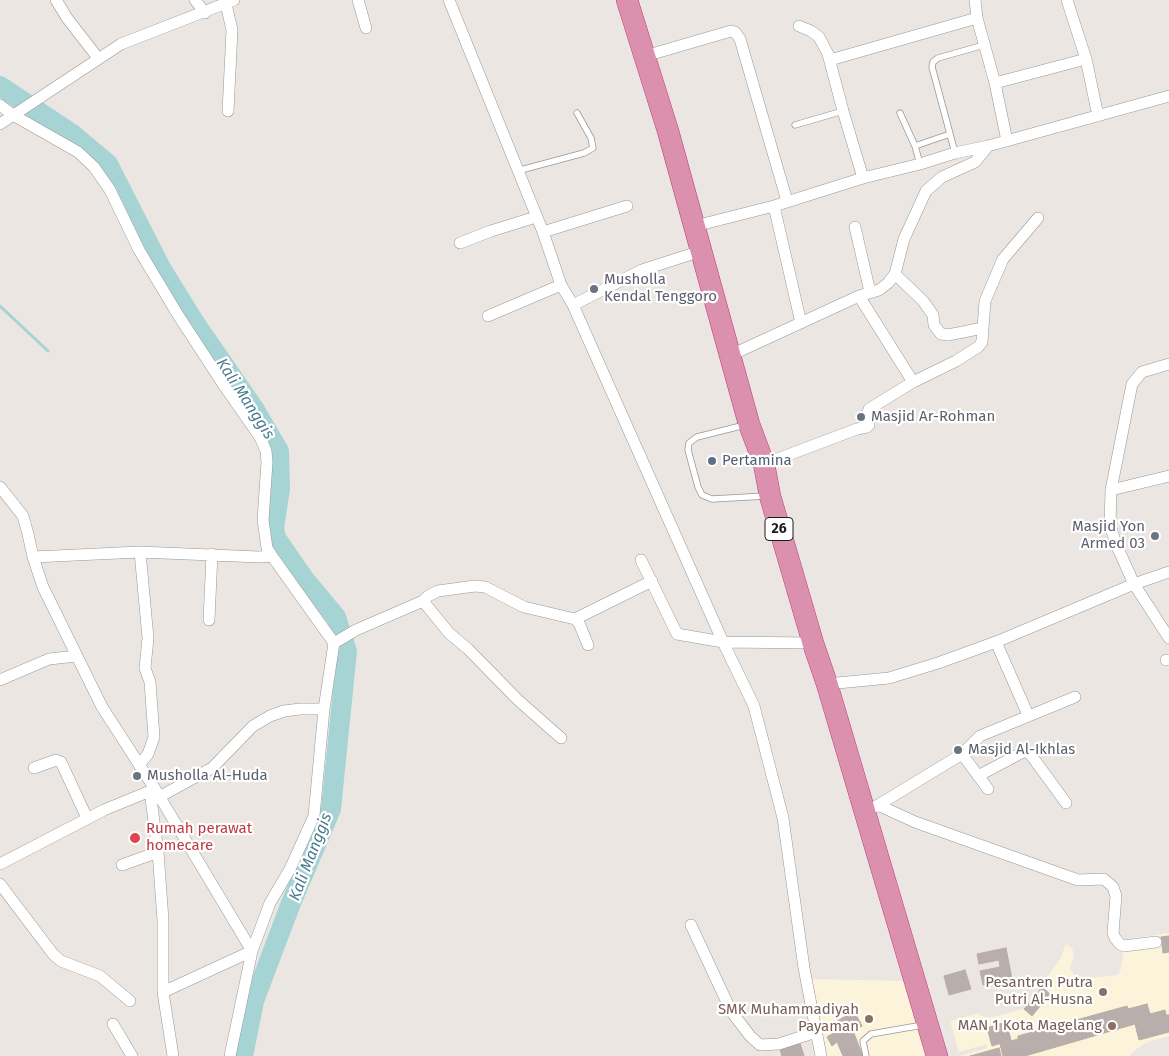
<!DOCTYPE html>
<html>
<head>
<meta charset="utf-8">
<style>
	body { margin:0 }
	canvas { display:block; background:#ebe6e1 }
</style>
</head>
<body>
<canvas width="1169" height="1056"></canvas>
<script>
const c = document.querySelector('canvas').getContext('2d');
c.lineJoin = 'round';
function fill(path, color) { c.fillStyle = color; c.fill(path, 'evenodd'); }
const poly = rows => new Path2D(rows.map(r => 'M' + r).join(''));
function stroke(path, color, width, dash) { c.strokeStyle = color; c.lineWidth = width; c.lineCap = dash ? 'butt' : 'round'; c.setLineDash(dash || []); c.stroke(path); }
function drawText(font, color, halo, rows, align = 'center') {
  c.font = font + ' "Fira Sans",sans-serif'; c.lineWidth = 4.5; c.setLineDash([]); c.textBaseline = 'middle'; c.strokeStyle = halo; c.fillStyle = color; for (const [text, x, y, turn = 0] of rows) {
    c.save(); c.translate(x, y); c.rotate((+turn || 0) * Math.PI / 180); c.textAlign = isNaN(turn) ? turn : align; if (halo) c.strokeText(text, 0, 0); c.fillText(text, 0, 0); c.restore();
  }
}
const education = poly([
	[1169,933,1169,1036,1148,1042,1136,1049,1130,1056,960,1056,987,1048,987,1044,959,1052,950,1021,980,1013,980,1015,989,1018,1023,1009,1046,979,1060,959,1066,944,1072,948,1074,956,1070,968,1074,975,1081,979,1117,975,1121,969,1123,955,1122,940],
	[812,979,907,981,929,1056,827,1056]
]);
const stream = poly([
	[0,306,48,351]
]);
const river = poly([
	[0,86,71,133,108,164,161,268,195,323,255,410,279,451,280,489,274,528,276,538,305,580,336,617,347,651,331,809,291,903,254,1001,243,1056]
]);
const building = poly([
	[1169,936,1169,952,1163,953,1161,937,1169,936],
	[1006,948,1012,979,983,985,980,971,1000,967,999,960,979,964,977,954,1006,948],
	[965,970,971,989,949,995,944,976,965,970],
	[1042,987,1050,994,1032,1016,1024,1009,1042,987],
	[1147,1004,1150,1014,1165,1010,1166,1015,1169,1015,1169,1032,1139,1040,1135,1024,1025,1056,1003,1056,1000,1044,1018,1039,1018,1036,1127,1006,1128,1009,1147,1004],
	[854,1011,862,1026,853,1031,863,1056,843,1056,837,1042,832,1046,827,1037,838,1030,834,1023,854,1011],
	[1006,1022,1011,1040,992,1046,987,1028,1006,1022],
	[800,1043,804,1056,782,1056,780,1050,800,1043],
	[999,1048,1001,1056,970,1056,999,1048]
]);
const lane = poly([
	[900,113,915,146,950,134,932,67,933,62,938,58,984,45],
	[795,125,843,111],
	[950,134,955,153],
	[915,146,920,164],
	[517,171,584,153,593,148,591,138,577,113],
	[745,425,697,437,689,443,688,450,698,487,702,495,712,499,766,496],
	[866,1056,863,1041,871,1034,923,1025]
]);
const street = poly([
	[56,0,67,18,98,58],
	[195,0,205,13],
	[358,0,366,28],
	[449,0,543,232,561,285,573,305,723,642,754,706,783,818,804,968,821,1056],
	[975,0,977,18,995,83,1007,141],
	[1067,0,1086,59,1098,116],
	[226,4,232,30,228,111],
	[799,26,811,31,819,37,828,54,843,111,863,178],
	[645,56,731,31,735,32,740,39,787,201],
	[830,60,977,18],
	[995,83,1086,59],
	[0,105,13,115,78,152,94,167,110,190,139,250,178,315,223,384,260,437,266,451,267,462,263,520,267,548,272,556],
	[0,124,121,44,234,0],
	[774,206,801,323],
	[695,226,774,206,863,178,920,164,955,153,988,146,1169,96],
	[855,227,870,292],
	[543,232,627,206],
	[460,243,491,231,536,217],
	[895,274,923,301,933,315,934,325,941,334,948,335,983,328],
	[859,296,913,382],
	[573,305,642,270,701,251],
	[488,316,561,285],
	[731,355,859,296,879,290,888,283,895,274,904,239,926,191,942,177,975,162,988,146],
	[1169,364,1142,372,1132,384,1111,490,1110,525,1116,544,1134,584,1169,638],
	[764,464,857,429,867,427,869,425,867,416,869,409,913,382,956,361,978,347,982,342,985,301,1003,259,1038,218],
	[0,487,23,516,28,534,33,557,43,587,102,707,155,789,252,951,163,992,163,920,158,852,150,791],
	[1111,490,1169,476],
	[33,557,140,552,259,557,272,556,334,643,324,709,314,816,290,869,270,903,252,951,230,1056],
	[641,560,677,634,723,642,813,643],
	[423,601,449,633,468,649,518,700,561,738],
	[575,619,652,581],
	[209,620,212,554],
	[996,642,1028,715],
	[334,643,356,630,423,601,428,596,438,591,475,586,485,587,524,607,575,619,579,623,588,645],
	[1166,660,1169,660],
	[0,680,49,659,77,656],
	[827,684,889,678,938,663,996,642,1134,584,1169,572],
	[962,754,988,789],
	[139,765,148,754,154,737,150,682,145,668,148,638,140,552],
	[34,768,56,760,61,762,87,818],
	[978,776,1025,751,1031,755,1066,803],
	[159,797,212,768,253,726,270,716,284,711,300,709,324,709],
	[878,805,915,822,1078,880,1104,879,1113,887,1116,896,1113,933,1115,938,1120,944,1124,946,1156,942],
	[875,807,962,754,980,736,1075,697],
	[0,864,104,810,155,789],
	[122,865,158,852],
	[0,884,53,954,61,961,100,976,130,1001],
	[691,925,731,1011,750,1036,760,1045,779,1044,816,1032],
	[163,992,173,1056],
	[113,1024,132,1056]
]);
const highway = poly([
	[627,0,668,131,749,424,764,464,770,496,813,643,827,684,937,1056]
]);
const markers = [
	[594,289,5,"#6b7280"],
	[861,417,5,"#6b7280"],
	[712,461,5,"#5c6f8a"],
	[1155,536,5,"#6b7280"],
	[958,750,5,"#6b7280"],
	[137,776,5,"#6b7280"],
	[135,838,6,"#e0444e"],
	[1103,992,5,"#8d6e63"],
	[869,1019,5,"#8d6e63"],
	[1112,1026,5,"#8d6e63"]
];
const shields = [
	[779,529,28]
];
const shieldNames = [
	["26",779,529]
];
const worshipNames = [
	["Musholla",604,280],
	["Kendal Tenggoro",604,297],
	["Masjid Ar-Rohman",871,417],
	["Masjid Yon",1145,527,"right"],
	["Armed 03",1145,544,"right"],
	["Masjid Al-Ikhlas",968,750],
	["Musholla Al-Huda",147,776]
];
const serviceNames = [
	["Pertamina",722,461]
];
const healthNames = [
	["Rumah perawat",146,829],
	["homecare",146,846]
];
const educationNames = [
	["Pesantren Putra",1093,983],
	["Putri Al-Husna",1093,1000],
	["SMK Muhammadiyah",859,1010],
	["Payaman",859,1027],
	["MAN 1 Kota Magelang",1102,1026]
];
const waterNames = [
	["Kali Manggis",245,399,57],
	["Kali Manggis",311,857,-69]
];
fill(education, '#fbf4db');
stroke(stream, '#a6d4d5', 3);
stroke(river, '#a6d4d5', 20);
fill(building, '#b8aeab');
stroke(building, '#bbaba5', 1);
stroke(lane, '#989898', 7);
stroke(street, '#989898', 12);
stroke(highway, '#c13682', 22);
stroke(lane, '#fff', 5.5);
stroke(street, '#fff', 11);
stroke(highway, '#db90ad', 21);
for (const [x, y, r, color] of markers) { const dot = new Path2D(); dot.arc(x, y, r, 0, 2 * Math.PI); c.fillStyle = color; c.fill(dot); stroke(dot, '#fff', 2); }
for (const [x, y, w] of shields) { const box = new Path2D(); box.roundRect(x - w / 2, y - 11.5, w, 23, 4); c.fillStyle = '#fff'; c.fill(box); stroke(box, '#1b1b1b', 1); }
drawText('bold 14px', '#1b1b1b', null, shieldNames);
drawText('15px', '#5b616d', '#fff', worshipNames, 'left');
drawText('15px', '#4e5e75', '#fff', serviceNames, 'left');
drawText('15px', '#be3a42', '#fff', healthNames, 'left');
drawText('15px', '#785e54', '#fff', educationNames, 'right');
drawText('italic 16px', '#4c7c91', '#fff', waterNames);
</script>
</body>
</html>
